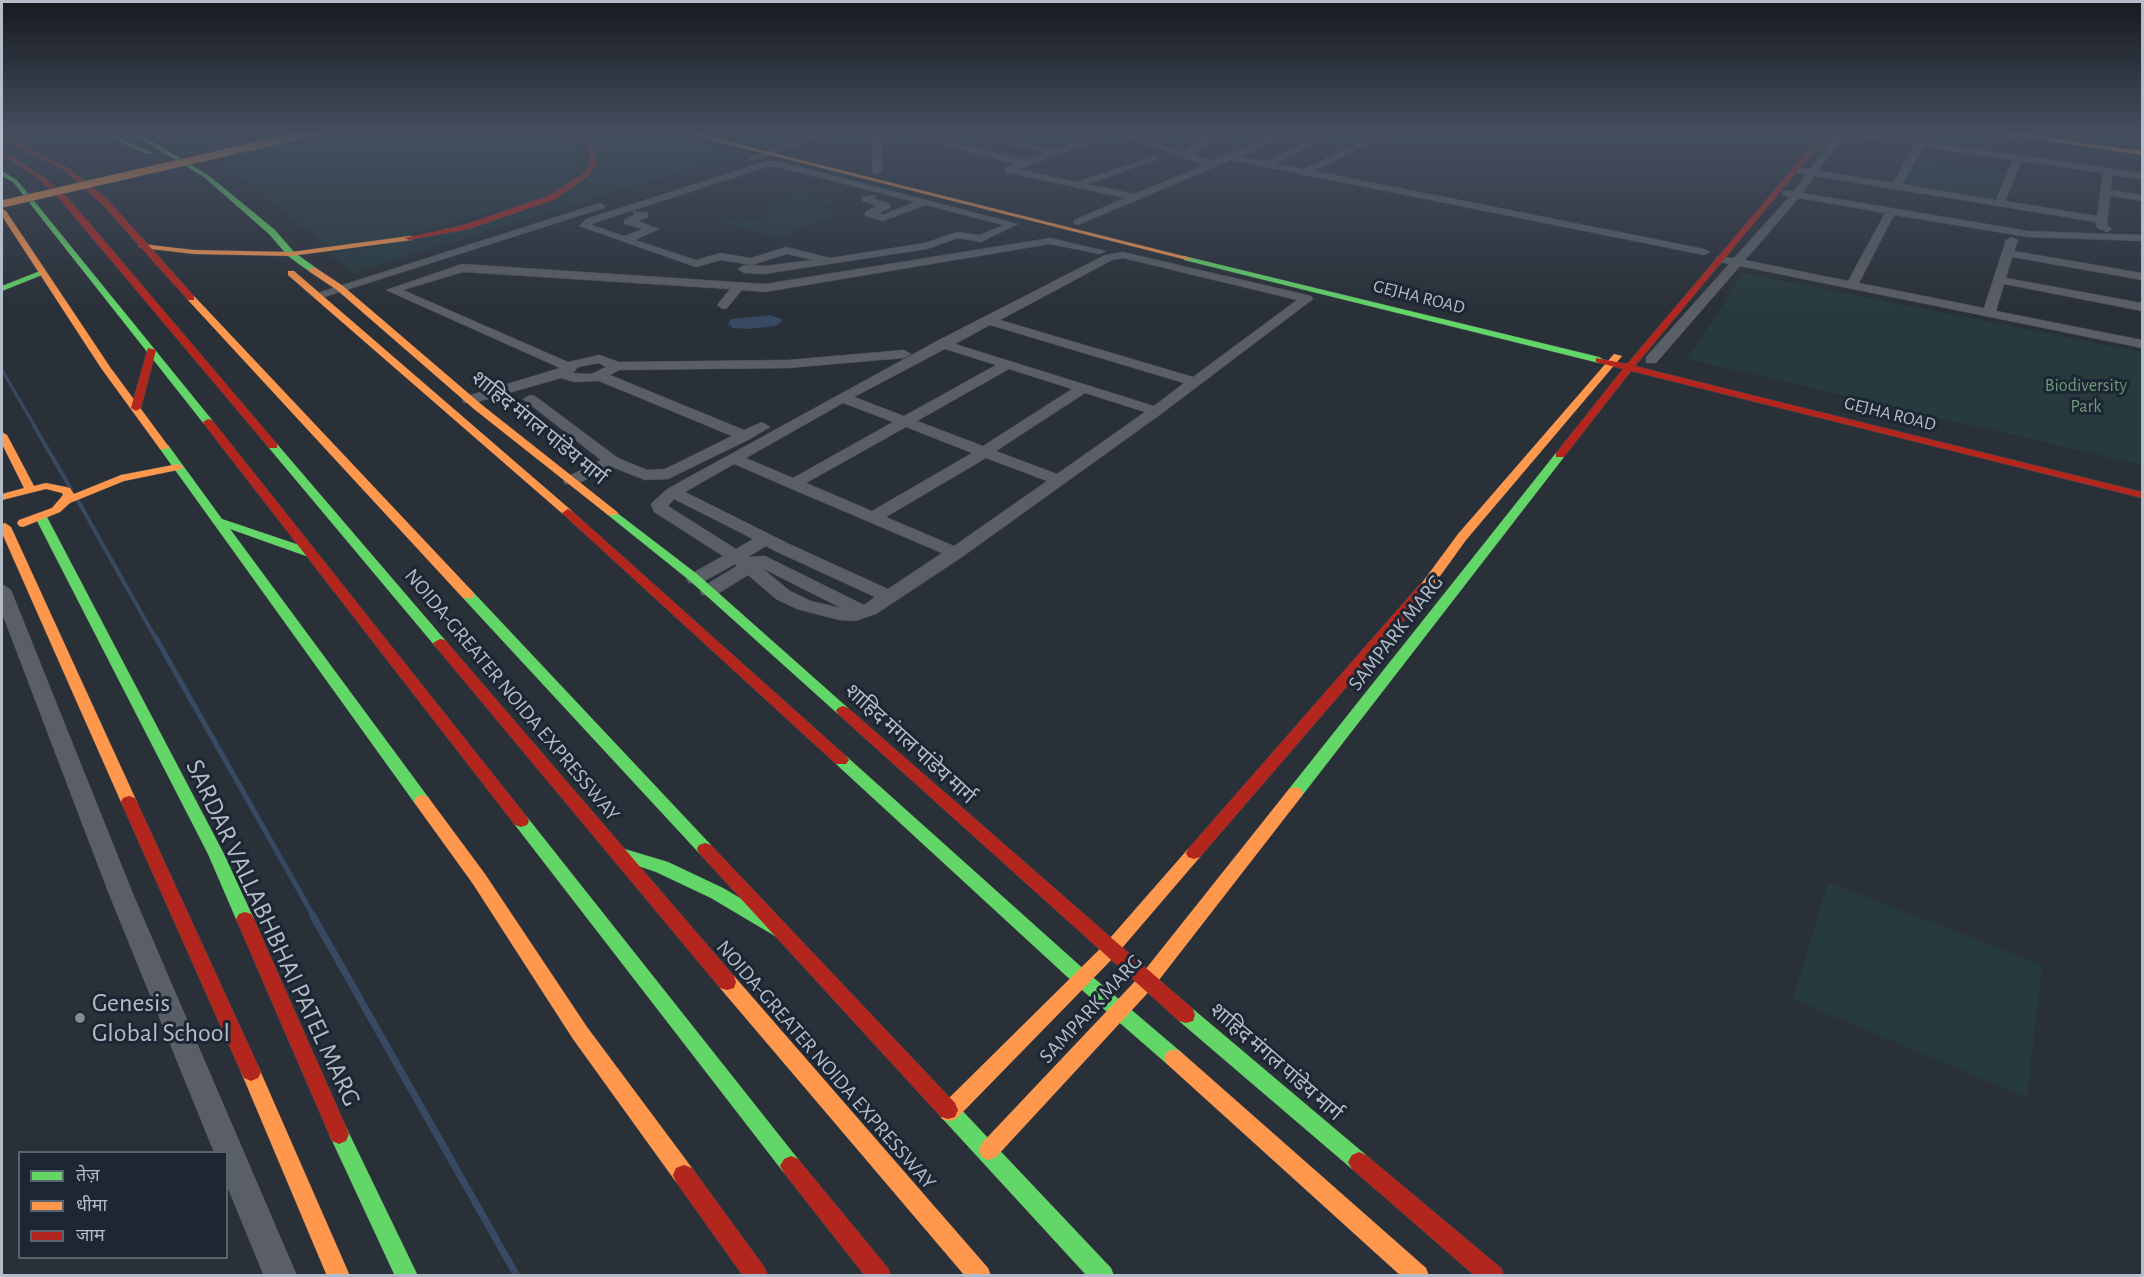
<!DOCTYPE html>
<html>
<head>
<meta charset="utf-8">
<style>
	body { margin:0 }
	#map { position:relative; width:2144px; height:1277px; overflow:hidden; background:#2a3038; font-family:"Alegreya Sans","Noto Sans Devanagari",sans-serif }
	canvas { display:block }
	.frame { position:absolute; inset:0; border:3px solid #b4bcc9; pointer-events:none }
	.legend { position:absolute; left:18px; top:1151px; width:210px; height:108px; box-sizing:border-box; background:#1d2633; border:2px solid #59626f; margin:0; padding:8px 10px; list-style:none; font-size:18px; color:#b4bcc9 }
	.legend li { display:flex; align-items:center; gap:12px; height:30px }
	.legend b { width:30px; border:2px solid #59626f }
</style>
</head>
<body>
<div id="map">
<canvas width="2144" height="1277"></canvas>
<div class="frame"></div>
<ul class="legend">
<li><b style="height:8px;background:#63d668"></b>तेज़</li>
<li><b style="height:8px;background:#ff974d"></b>धीमा</li>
<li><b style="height:8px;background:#b3261e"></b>जाम</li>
</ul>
</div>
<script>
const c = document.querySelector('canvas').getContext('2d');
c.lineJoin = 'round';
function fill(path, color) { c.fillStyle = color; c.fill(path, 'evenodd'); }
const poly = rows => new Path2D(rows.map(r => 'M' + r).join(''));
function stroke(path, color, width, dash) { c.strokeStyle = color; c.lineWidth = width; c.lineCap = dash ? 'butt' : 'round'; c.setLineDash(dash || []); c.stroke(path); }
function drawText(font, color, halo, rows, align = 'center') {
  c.font = font + ' "Alegreya Sans","Noto Sans Devanagari",sans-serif'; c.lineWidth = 6; c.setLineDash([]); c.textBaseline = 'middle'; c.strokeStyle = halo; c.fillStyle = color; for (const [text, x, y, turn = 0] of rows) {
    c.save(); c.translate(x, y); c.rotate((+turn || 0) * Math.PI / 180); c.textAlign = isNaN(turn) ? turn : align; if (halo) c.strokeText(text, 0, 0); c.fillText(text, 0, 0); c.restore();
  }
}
const green = poly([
	[152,133,271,133,184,152,174,142],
	[350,133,551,133,577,146,577,169,565,186,522,204,406,236,327,246,218,160,318,137],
	[580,133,662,133,741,153,353,273,330,254,466,229,549,205,578,189,593,175,603,156,600,148],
	[1918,160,2005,174,1993,200,1901,185],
	[800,191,835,201,822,207,840,213,779,238,718,221,741,217,755,220,767,215,765,213,772,210,764,207,772,202],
	[1743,273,2142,352,2142,465,1687,359],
	[1828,882,2042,965,2027,1098,1793,999]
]);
const water = poly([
	[771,315,783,320,776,326,748,329,733,328,728,324,731,319]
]);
const streamFar3 = poly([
	[2,370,34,425]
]);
const streamFar2 = poly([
	[33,424,71,489],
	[77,499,156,639]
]);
const streamFar1 = poly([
	[156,638,314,917]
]);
const stream = poly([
	[313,916,517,1276]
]);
const street = poly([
	[820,133,832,133,754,160,746,158,820,133],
	[872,133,901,133,881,139,882,172,877,175,872,172,872,133],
	[965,133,980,133,1054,150,1090,137,1083,133,1101,135,1101,139,1019,169,1076,182,1156,156,1156,160,1088,184,1134,194,1204,165,1117,133,1129,133,1184,152,1211,133,1220,133,1212,143,1193,155,1212,161,1280,133,1291,133,1240,157,1265,161,1324,133,1335,133,1275,164,1304,169,1378,133,1389,133,1315,171,1704,249,1710,252,1704,255,1231,160,1078,225,1074,224,1074,220,1125,198,1005,172,1005,168,1016,164,922,139,927,136,1025,160,1045,153,965,133],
	[1837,133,1866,133,2142,173,2142,179,2112,175,2111,190,2142,195,2142,201,2110,196,2107,225,2112,229,2107,232,2097,228,2096,222,1815,176,1803,193,2028,231,2142,235,2142,241,2028,237,1894,215,1859,283,1984,308,2006,240,2012,237,2018,240,2014,251,2142,273,2142,280,2012,257,2006,278,2142,303,2142,311,2004,284,1996,311,2142,340,2142,348,1740,266,1656,363,1646,363,1646,357,1729,264,1716,261,1716,257,1734,258,1789,197,1782,195,1782,191,1794,191,1806,175,1792,172,1792,168,1810,169,1837,133],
	[1845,134,1849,136,1915,145,1893,183,1818,171,1845,134],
	[1924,147,2013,160,1996,200,1902,184,1924,147],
	[2022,161,2103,173,2097,216,2005,201,2022,161],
	[1799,198,1885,213,1848,281,1745,260,1799,198],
	[1974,133,1997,133,2028,139,2023,142,1974,133],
	[766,161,781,162,1018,224,981,242,958,238,927,249,764,274,744,273,738,269,744,265,764,266,813,260,787,254,752,265,721,260,696,267,579,226,586,219,766,161],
	[767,167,778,167,915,202,882,215,879,213,890,208,890,204,875,199,875,195,862,197,862,201,877,206,865,212,865,216,883,221,926,205,1003,225,980,235,957,232,925,243,830,258,786,247,751,258,720,253,696,260,635,240,659,229,638,221,648,217,648,213,633,211,634,215,624,220,624,224,643,229,624,236,592,225,594,223,767,167],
	[600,203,605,206,604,208,321,298,311,295,600,203],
	[1050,238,1106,251,1100,254,1050,244,765,292,742,290,727,308,723,309,717,305,730,289,463,272,403,290,568,362,599,355,619,362,788,360,904,350,911,354,904,358,788,368,619,370,610,375,744,430,762,422,770,427,750,439,668,479,645,480,612,467,577,484,565,484,563,481,565,478,601,460,523,399,530,395,535,396,618,458,647,470,665,469,732,436,599,381,574,382,561,378,474,403,464,403,462,400,464,397,560,368,386,290,462,264,765,284,1050,238],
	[599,363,606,367,591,374,573,373,578,367,599,363],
	[1123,252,1311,296,1313,299,1161,414,962,557,876,614,855,621,839,620,797,609,776,599,748,575,716,595,702,595,700,591,702,587,737,566,735,564,701,583,689,583,686,579,689,575,723,556,654,512,651,504,667,489,937,341,1105,255,1123,252],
	[1123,258,1297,300,1193,377,1000,320,1112,260,1123,258],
	[990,325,1184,383,1154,406,955,344,990,325],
	[945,349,996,365,904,416,854,397,945,349],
	[1009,369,1072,389,983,446,917,421,1009,369],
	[1085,393,1145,412,1057,474,996,451,1085,393],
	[843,403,893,422,793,478,746,458,843,403],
	[906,427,972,453,872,511,806,483,906,427],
	[986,458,1047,481,954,546,886,517,986,458],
	[734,464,787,487,942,553,888,589,787,543,685,492,734,464],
	[674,499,753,539,736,549,668,506,674,499],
	[766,546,775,551,875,597,864,605,765,556,748,557,766,546],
	[762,568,841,608,811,601,790,591,762,568],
	[2,584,11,590,133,894,297,1276,264,1276,226,1183,226,1152,214,1152,109,894,2,613,2,584]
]);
const fast = poly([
	[99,133,107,133,153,153,148,154,99,133],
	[131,133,138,133,208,175,275,230,294,252,316,268,316,272,310,272,288,256,269,234,204,177,131,133],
	[2,171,17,180,212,420,212,424,204,424,13,182,2,176,2,171],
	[1184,256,1599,357,1604,360,1599,363,1184,260,1184,256],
	[40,271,47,273,2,291,2,286,40,271],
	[273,443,277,444,445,640,447,643,445,646,435,646,269,448,269,444,273,443],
	[164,444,168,445,222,519,314,550,316,553,314,556,306,556,230,529,428,797,430,801,428,805,416,805,160,449,159,447,164,444],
	[1560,452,1564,453,1564,457,1301,797,1289,797,1287,793,1289,789,1556,453,1560,452],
	[612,509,697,574,848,708,850,711,848,714,838,714,689,580,608,515,606,513,612,509],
	[41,513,47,517,224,854,254,919,251,924,245,926,239,924,236,919,208,854,35,517,41,513],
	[468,591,473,592,711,845,713,849,711,853,705,855,699,853,463,598,462,595,463,592,468,591],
	[841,755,846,756,1088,973,1181,1052,1184,1058,1181,1064,1174,1067,1167,1064,1074,983,836,764,833,760,836,756,841,755],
	[521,815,527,817,798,1159,802,1166,798,1173,791,1176,784,1173,515,825,513,821,515,817,521,815],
	[618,847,668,862,723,888,787,926,790,931,787,936,781,938,775,936,711,898,656,872,612,857,610,853,612,849,618,847],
	[1186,1007,1193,1009,1366,1155,1370,1162,1366,1169,1359,1172,1352,1169,1179,1021,1177,1015,1179,1009,1186,1007],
	[948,1101,955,1103,1111,1268,1114,1276,1087,1276,941,1117,938,1110,941,1103,948,1101],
	[339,1124,346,1127,418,1276,395,1276,329,1134,332,1127,339,1124]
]);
const slow = poly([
	[316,133,331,133,286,141,283,139,316,133],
	[683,133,693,133,1191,258,1187,260,683,133],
	[1996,133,2011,133,2142,151,2142,155,1996,133],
	[2,209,6,211,110,367,169,447,168,449,160,449,101,368,2,216,2,209],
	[409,236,412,236,412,240,291,256,194,254,142,248,138,246,142,244,194,250,291,252,409,236],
	[310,268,316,268,343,286,482,405,616,511,618,513,616,515,608,515,474,409,337,290,310,272,310,268],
	[288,271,294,271,572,511,574,513,572,515,564,515,288,275,288,271],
	[188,296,194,296,473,592,474,595,473,598,463,598,188,300,188,296],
	[1614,354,1622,356,1466,540,1430,590,1420,590,1419,587,1458,534,1614,354],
	[2,432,7,435,34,486,46,483,66,487,70,488,74,494,121,475,178,464,184,467,178,470,124,481,70,503,60,512,23,527,19,526,17,523,19,520,52,508,63,495,62,493,46,489,2,500,2,494,24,488,2,444,2,432],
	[5,523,11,527,137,802,135,806,129,808,123,806,121,802,2,533,2,524,5,523],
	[1295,787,1301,789,1303,793,1301,797,1155,985,996,1157,989,1160,982,1157,979,1150,982,1143,1141,975,1289,789,1295,787],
	[422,795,428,797,485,874,587,1027,692,1168,695,1175,692,1182,684,1185,676,1182,573,1039,473,884,416,805,414,801,416,797,422,795],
	[1194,847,1200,849,1202,853,1200,857,1116,955,956,1119,949,1121,942,1119,939,1112,942,1105,1104,945,1188,849,1194,847],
	[727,974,734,976,988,1268,991,1276,965,1276,720,988,718,982,720,976,727,974],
	[1174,1049,1181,1052,1426,1268,1429,1276,1401,1276,1167,1064,1164,1058,1167,1052,1174,1049],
	[251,1063,258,1066,350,1276,327,1276,241,1072,244,1066,251,1063]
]);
const jam = poly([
	[561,133,569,133,591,144,596,153,596,164,588,176,556,199,469,229,409,240,405,238,464,225,550,195,583,174,590,164,590,153,586,145,561,133],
	[1823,133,1829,133,1635,366,2142,492,2142,498,1631,371,1564,457,1556,457,1556,453,1623,369,1596,362,1596,358,1627,364,1823,133],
	[2,136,67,167,107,199,194,296,194,300,188,300,101,203,63,169,2,140,2,136],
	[2,151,41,175,68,198,277,444,277,448,269,448,62,202,37,177,2,155,2,151],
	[148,348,156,350,141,408,136,411,131,408,148,348],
	[208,419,212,420,527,817,529,821,527,825,521,827,515,825,204,424,203,422,208,419],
	[568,509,572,511,846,756,849,760,846,764,836,764,564,515,562,513,568,509],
	[1425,583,1431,587,1430,590,1200,857,1194,859,1188,857,1186,853,1188,849,1420,584,1425,583],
	[440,639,445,640,734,976,736,982,734,988,727,990,720,988,435,646,433,643,440,639],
	[843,706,848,708,1193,1009,1195,1015,1193,1021,1186,1023,1179,1021,838,714,836,711,838,708,843,706],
	[129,796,135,798,137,802,261,1072,258,1078,251,1081,244,1078,241,1072,121,802,123,798,129,796],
	[705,843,711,845,955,1103,958,1110,955,1117,948,1119,941,1117,699,853,697,849,699,845,705,843],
	[245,912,251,914,254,919,346,1127,349,1134,346,1141,339,1144,332,1141,236,919,239,914,245,912],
	[1359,1152,1366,1155,1501,1268,1504,1276,1475,1276,1352,1169,1348,1162,1352,1155,1359,1152],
	[791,1156,798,1159,888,1268,891,1276,865,1276,784,1173,780,1166,784,1159,791,1156],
	[684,1165,692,1168,765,1268,768,1276,743,1276,676,1182,673,1175,676,1168,684,1165]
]);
const slowBridge = poly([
	[2,204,311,133]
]);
const markers = [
	[80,1018,6,"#848b96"]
];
const farStreetnames = [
	["GEJHA ROAD",1419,297,14],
	["GEJHA ROAD",1890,414,14]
];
const farParknames = [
	["Biodiversity",2086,386],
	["Park",2086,407]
];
const streetNames = [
	["शाहिद मंगल पांडेय मार्ग",539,428,39],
	["SAMPARK MARG",1396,633,-52],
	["NOIDA-GREATER NOIDA EXPRESSWAY",512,695,50],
	["शाहिद मंगल पांडेय मार्ग",910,744,42],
	["SAMPARK MARG",1091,1009,-47],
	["शाहिद मंगल पांडेय मार्ग",1276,1062,41],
	["NOIDA-GREATER NOIDA EXPRESSWAY",826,1065,49]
];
const nearStreetnames = [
	["SARDAR VALLABHBHAI PATEL MARG",273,933,65]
];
const nearPoinames = [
	["Genesis",92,1003],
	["Global School",92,1033]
];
fill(green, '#273a3e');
fill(water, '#384963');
stroke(streamFar3, '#384963', 3);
stroke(streamFar2, '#384963', 4);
stroke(streamFar1, '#384963', 5);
stroke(stream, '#384963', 7);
stroke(street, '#484c53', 1);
stroke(fast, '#484c53', 1);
stroke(slow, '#484c53', 1);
stroke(jam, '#484c53', 1);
fill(street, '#5a5e66');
fill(fast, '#63d668');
fill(slow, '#ff974d');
fill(jam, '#b3261e');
stroke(slowBridge, '#484c53', 8, []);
stroke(slowBridge, '#ff974d', 7);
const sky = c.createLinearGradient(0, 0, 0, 312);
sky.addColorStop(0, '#171a1f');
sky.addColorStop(0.43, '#444e5e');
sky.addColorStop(1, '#444e5e00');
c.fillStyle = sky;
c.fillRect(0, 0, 2144, 312);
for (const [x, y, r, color] of markers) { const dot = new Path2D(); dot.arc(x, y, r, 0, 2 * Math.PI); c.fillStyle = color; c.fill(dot); stroke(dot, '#1d2633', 2); }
drawText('18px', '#b4bcc9', '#1d2633', farStreetnames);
drawText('18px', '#6b9a76', '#1d2633', farParknames);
drawText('21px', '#b4bcc9', '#1d2633', streetNames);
drawText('26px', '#b4bcc9', '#1d2633', nearStreetnames);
drawText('26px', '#b4bcc9', '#1d2633', nearPoinames, 'left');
</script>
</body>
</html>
